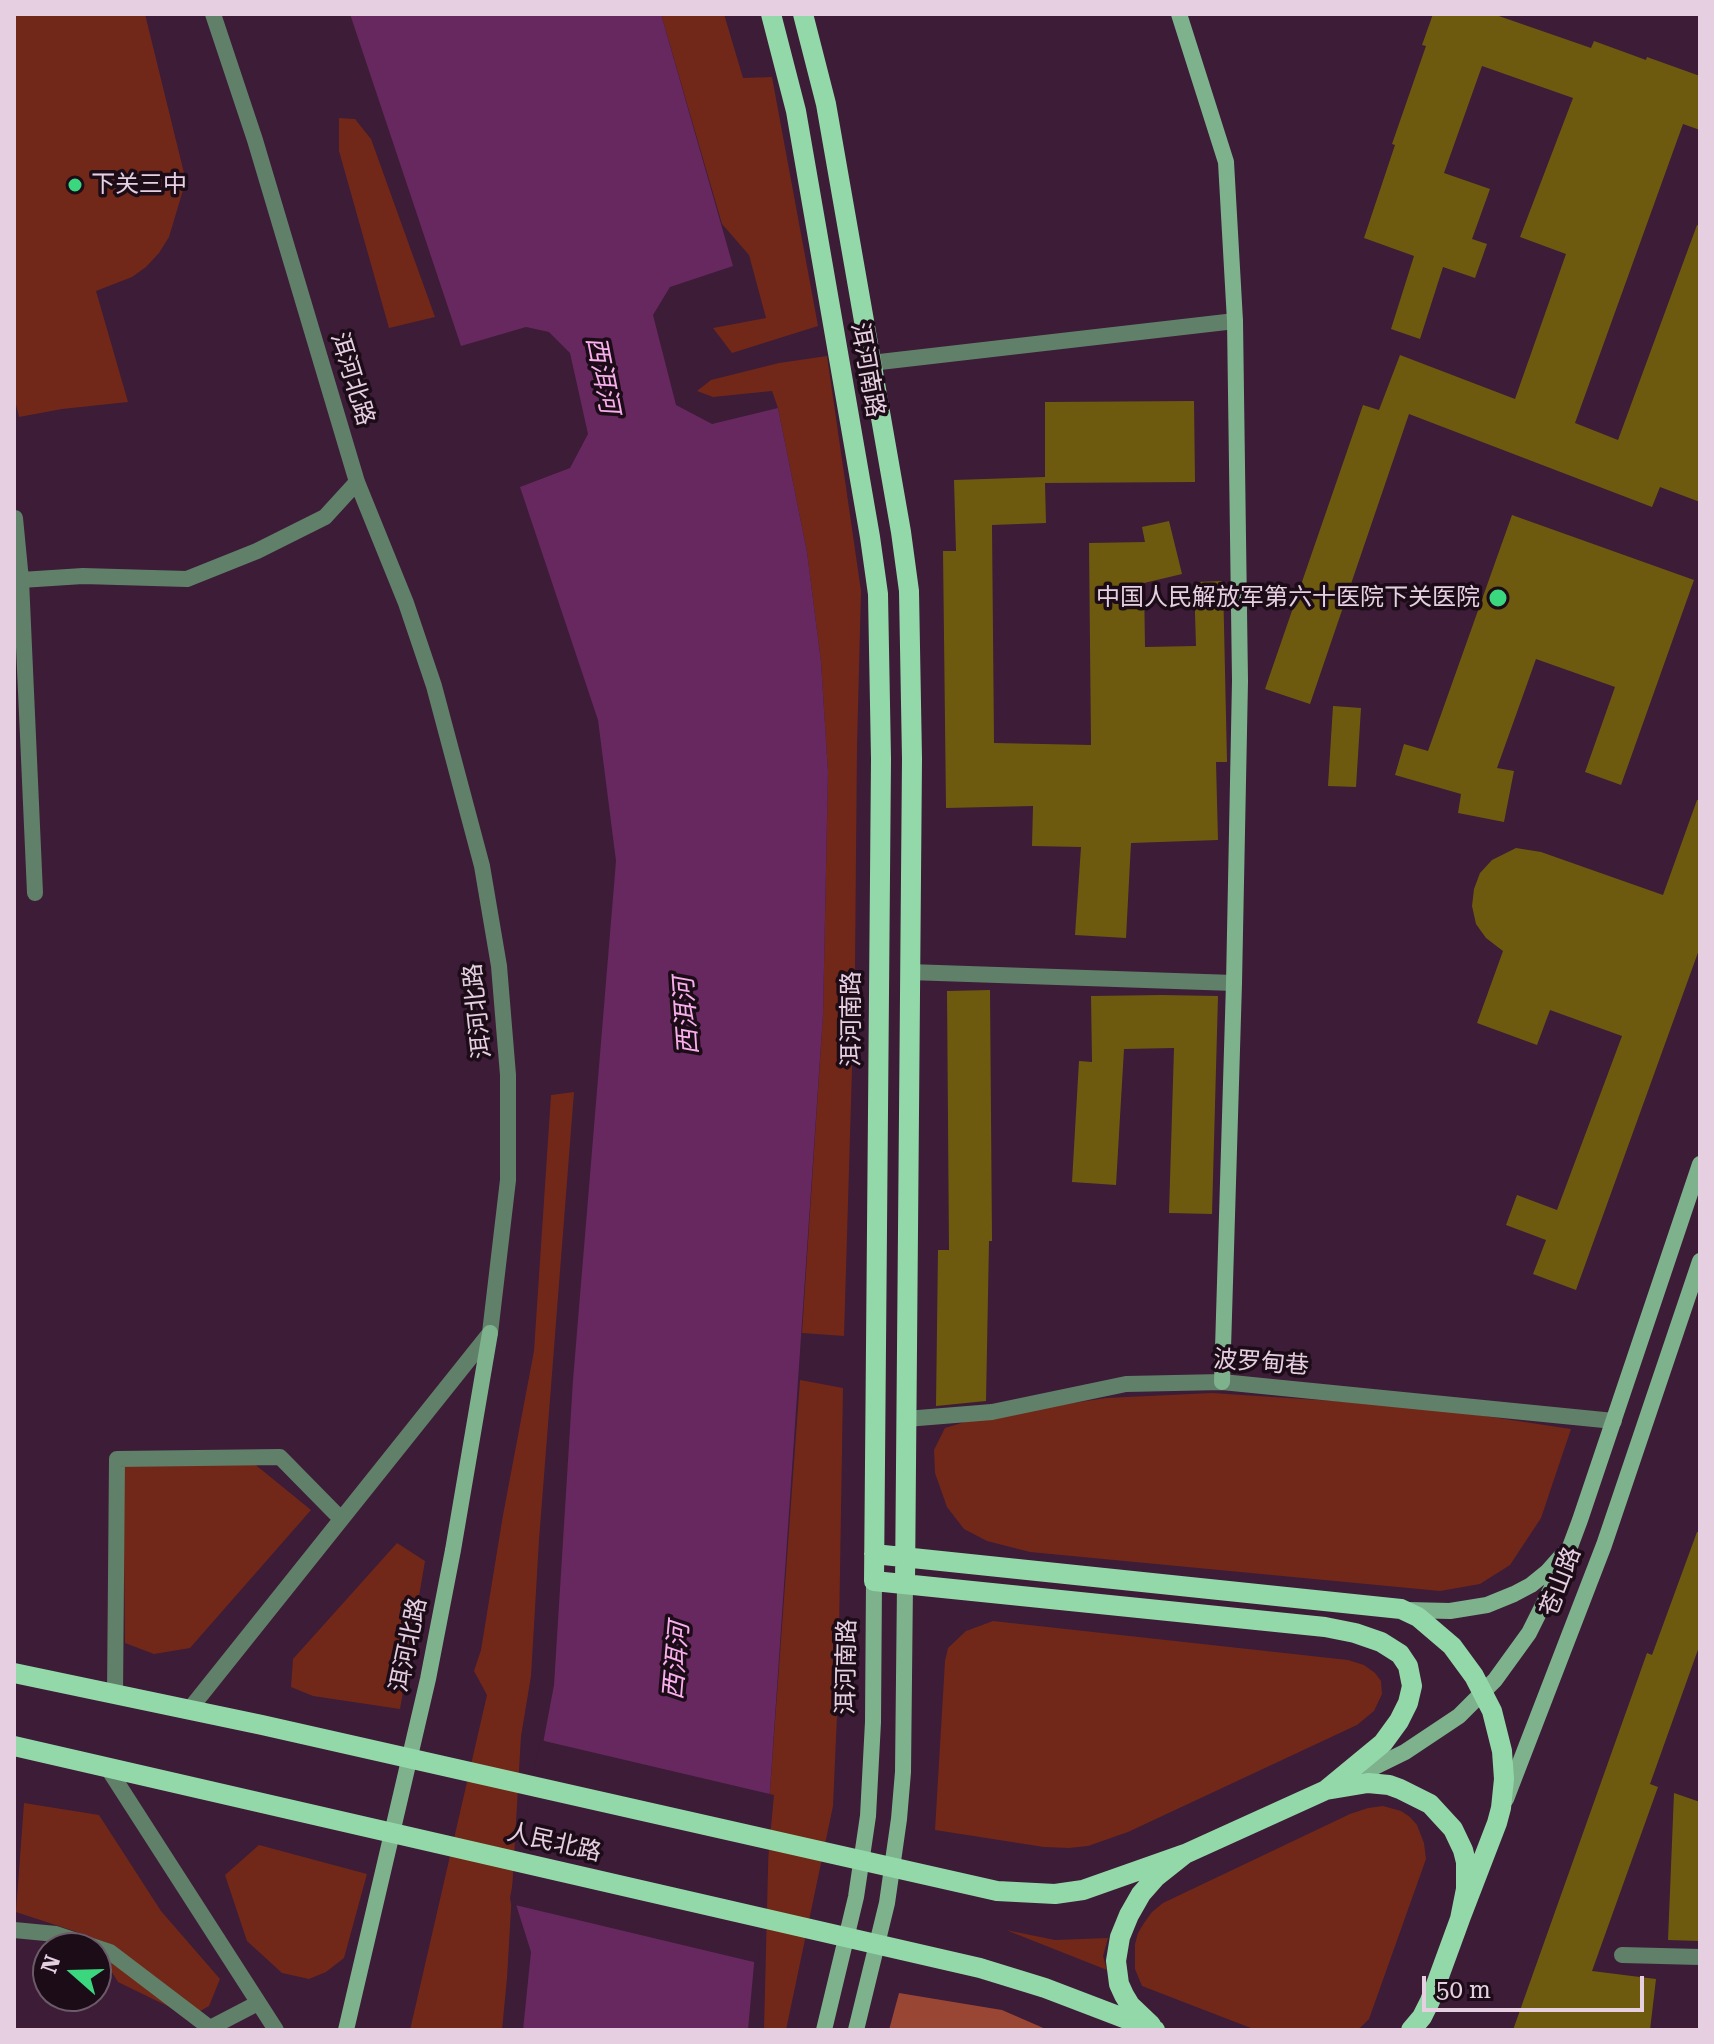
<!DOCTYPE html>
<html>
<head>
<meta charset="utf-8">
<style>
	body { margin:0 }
	#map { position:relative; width:1714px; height:2044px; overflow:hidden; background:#3c1c37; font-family:"Roboto Serif",serif }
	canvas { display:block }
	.frame { position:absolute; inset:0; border:16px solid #e5cfe0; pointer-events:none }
	.north { position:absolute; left:32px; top:1932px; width:80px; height:80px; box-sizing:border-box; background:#1b0c18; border:2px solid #6c5a68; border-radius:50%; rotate:290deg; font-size:22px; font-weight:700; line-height:32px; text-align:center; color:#e5cfe0 }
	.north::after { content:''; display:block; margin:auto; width:28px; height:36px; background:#3bd77f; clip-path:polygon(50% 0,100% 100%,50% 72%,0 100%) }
	.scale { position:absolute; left:1422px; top:1976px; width:222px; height:36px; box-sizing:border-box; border:4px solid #e5cfe0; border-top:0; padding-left:10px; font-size:24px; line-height:28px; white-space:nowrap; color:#e5cfe0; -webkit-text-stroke:6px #1b0c18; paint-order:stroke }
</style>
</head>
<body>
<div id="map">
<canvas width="1714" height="2044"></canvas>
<div class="frame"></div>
<div class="north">N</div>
<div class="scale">50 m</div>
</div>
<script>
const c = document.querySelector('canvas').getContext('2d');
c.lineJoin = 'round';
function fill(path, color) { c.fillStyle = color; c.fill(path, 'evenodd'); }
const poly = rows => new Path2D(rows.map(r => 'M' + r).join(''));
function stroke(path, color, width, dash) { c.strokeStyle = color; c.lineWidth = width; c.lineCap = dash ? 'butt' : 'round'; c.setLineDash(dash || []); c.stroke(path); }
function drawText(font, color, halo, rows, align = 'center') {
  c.font = font + ' "Roboto Serif","Noto Sans SC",serif'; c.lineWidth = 7; c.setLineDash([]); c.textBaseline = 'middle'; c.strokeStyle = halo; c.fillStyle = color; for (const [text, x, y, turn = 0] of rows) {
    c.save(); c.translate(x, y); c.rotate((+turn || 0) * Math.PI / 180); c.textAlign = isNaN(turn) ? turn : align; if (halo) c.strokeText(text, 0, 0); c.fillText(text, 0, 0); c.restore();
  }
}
const green = poly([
	[14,14,145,14,184,173,183,190,169,237,159,253,146,267,132,277,96,291,128,402,62,409,19,417,14,396],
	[661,14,724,14,743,78,772,77,818,326,732,353,713,328,766,318,749,255,722,224],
	[339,118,355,119,371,139,435,317,389,328,339,151],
	[827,356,861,591,857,746,855,968,844,1336,802,1333,823,1015,828,773,821,662,807,552,778,408,772,391,713,397,697,391,711,380,779,363],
	[574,1092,539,1540,531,1676,521,1736,507,1978,502,2030,410,2030,487,1695,474,1671,481,1650,503,1515,534,1351,551,1095],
	[800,1380,843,1388,838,1693,833,1806,786,2030,764,2030,770,1790],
	[1212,1393,1425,1407,1571,1429,1541,1518,1510,1565,1480,1584,1440,1591,1030,1552,987,1541,964,1529,947,1507,935,1473,934,1450,945,1428,981,1417,1106,1398],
	[252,1462,311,1510,190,1648,154,1654,125,1643,123,1465],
	[397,1543,425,1561,400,1709,313,1696,291,1687,293,1659],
	[993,1621,1348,1660,1364,1665,1375,1673,1381,1681,1382,1694,1374,1711,1357,1725,1128,1832,1088,1846,1069,1848,1044,1847,935,1830,945,1661,948,1648,966,1631],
	[24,1803,99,1815,161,1911,220,1979,209,2006,190,2017,118,1982,89,1936,16,1912],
	[1383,1806,1401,1811,1410,1817,1417,1825,1424,1843,1426,1859,1369,2019,1361,2027,1356,2030,1256,2030,1142,1986,1135,1969,1135,1944,1138,1933,1144,1923,1152,1912,1163,1903,1350,1814,1368,1808],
	[259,1845,367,1874,344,1958,326,1972,309,1979,282,1973,247,1941,225,1875],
	[1006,1930,1055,1940,1108,1938,1103,1956,1107,1970]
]);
const forest = poly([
	[899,1993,1002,2010,1048,2030,889,2030]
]);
const water = poly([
	[350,14,661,14,733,266,670,287,653,315,676,405,712,424,778,408,807,552,821,662,828,772,823,1015,770,1790,748,2030,523,2030,531,1952,514,1898,554,1685,573,1380,616,861,598,720,520,487,570,468,588,434,570,353,549,332,526,327,461,346]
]);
const pier = poly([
	[540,1740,774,1795,758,1963,511,1904,510,1898]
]);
const building = poly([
	[1433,14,1493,14,1591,48,1594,41,1646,60,1647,57,1700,76,1700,130,1683,124,1575,423,1618,440,1697,225,1700,226,1700,502,1660,487,1652,507,1409,414,1310,704,1265,689,1363,405,1379,410,1400,355,1515,399,1566,254,1520,237,1573,98,1482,66,1444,173,1490,189,1472,239,1487,244,1475,278,1443,267,1420,339,1391,329,1414,256,1364,238,1395,145,1392,144,1426,46,1422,45],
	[1194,401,1195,482,1045,483,1046,523,992,525,994,743,1091,745,1089,543,1145,542,1142,527,1169,521,1182,574,1144,583,1145,647,1196,646,1194,582,1223,581,1227,762,1216,762,1218,840,1131,843,1126,938,1075,935,1081,847,1032,846,1033,806,946,808,943,551,956,551,954,480,1045,477,1045,402],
	[1512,515,1694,580,1621,785,1585,772,1615,687,1536,659,1497,768,1514,771,1504,822,1458,813,1461,794,1395,775,1404,744,1428,751],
	[1333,706,1361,708,1356,787,1328,786],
	[1697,800,1700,800,1700,947,1576,1290,1533,1274,1546,1240,1506,1225,1517,1195,1557,1210,1622,1036,1550,1010,1537,1045,1477,1023,1503,951,1486,938,1476,924,1472,906,1474,889,1480,873,1492,860,1516,848,1541,852,1663,895],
	[990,990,992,1241,989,1241,986,1401,936,1406,938,1250,949,1250,947,991],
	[1162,995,1218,996,1212,1214,1169,1213,1174,1048,1124,1049,1116,1185,1072,1182,1079,1061,1092,1062,1091,996],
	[1697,1532,1700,1532,1700,1644,1650,1784,1658,1787,1592,1971,1656,1979,1650,2030,1513,2030,1647,1653,1652,1655],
	[1674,1793,1700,1802,1700,1941,1668,1940]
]);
const street = poly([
	[871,363,1235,321],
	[15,518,21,580,35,893],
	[21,580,83,576,187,579,257,551,325,517,357,482],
	[909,972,1234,983],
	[906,1419,992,1412,1126,1384,1222,1382,1614,1421],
	[115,1695,117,1459,280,1457,341,1519],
	[189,1710,490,1333,508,1180,508,1075,499,966,482,866,434,686,406,603,357,482,255,140,213,14],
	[107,1767,276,2030],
	[14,1930,56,1934,110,1952,210,2028,258,2003],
	[1622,1955,1700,1957]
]);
const secondary = poly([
	[1179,14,1226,162,1235,321,1240,681,1234,983,1222,1382],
	[1408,1610,1450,1611,1487,1605,1514,1594,1531,1585,1547,1572,1563,1554],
	[1346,1781,1405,1752,1459,1716,1495,1680,1529,1633,1564,1563,1580,1520,1700,1164],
	[1506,1799,1604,1545,1700,1261],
	[346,2030,428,1679,453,1550,490,1333],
	[824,2030,856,1897,868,1816,873,1722,874,1581],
	[856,2030,887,1903,899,1819,903,1772,905,1584]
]);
const primary = poly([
	[771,14,796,111,870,537,878,594,881,759,874,1581,1325,1627,1355,1633,1381,1642,1400,1654,1408,1666,1412,1686,1408,1703,1399,1721,1383,1743,1326,1790],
	[803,14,826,104,901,532,909,591,912,759,905,1584],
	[874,1554,1401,1609,1418,1617,1452,1646,1474,1676,1492,1711,1502,1751,1504,1779,1501,1808,1497,1823,1460,1919],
	[14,1673,262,1725,997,1891,1055,1894,1083,1890,1185,1854],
	[14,1746,980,1968,1045,1988,1155,2030],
	[1151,2025,1130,2005,1124,1995,1119,1984,1116,1961,1120,1937,1129,1915,1141,1894,1156,1877,1185,1854,1326,1790,1368,1783,1389,1785,1400,1789,1430,1804,1453,1829,1463,1850,1466,1862,1466,1889,1460,1919,1430,2001,1422,2017,1411,2030]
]);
const markers = [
	[75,185,8,"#3bd77f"],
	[1498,598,10,"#3bd77f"]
];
const poiNames = [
	["下关三中",91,185],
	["中国人民解放军第六十医院下关医院",1480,598,"right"]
];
const streetNames = [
	["洱河南路",867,370,80],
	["洱河北路",352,379,73],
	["洱河北路",478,1011,-96],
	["洱河南路",852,1019,-90],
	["波罗甸巷",1261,1363,4],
	["苍山路",1561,1582,-69],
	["洱河北路",409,1645,-78],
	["洱河南路",847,1667,-89],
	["人民北路",554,1843,13]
];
const waterNames = [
	["西洱河",602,375,79],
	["西洱河",687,1016,-94],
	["西洱河",677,1661,-85]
];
fill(green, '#712819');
fill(forest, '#994635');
fill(water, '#66285e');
fill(pier, '#3c1c37');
fill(building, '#6e5a0e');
stroke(street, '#608069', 16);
stroke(secondary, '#7db28d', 16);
stroke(primary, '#93d8a8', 20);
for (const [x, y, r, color] of markers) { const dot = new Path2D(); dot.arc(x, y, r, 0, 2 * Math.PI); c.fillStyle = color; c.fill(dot); stroke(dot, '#1b0c18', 3); }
drawText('24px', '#e5cfe0', '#1b0c18', poiNames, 'left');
drawText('24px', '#e5cfe0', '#1b0c18', streetNames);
drawText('italic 26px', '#f9afeb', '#1b0c18', waterNames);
</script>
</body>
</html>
